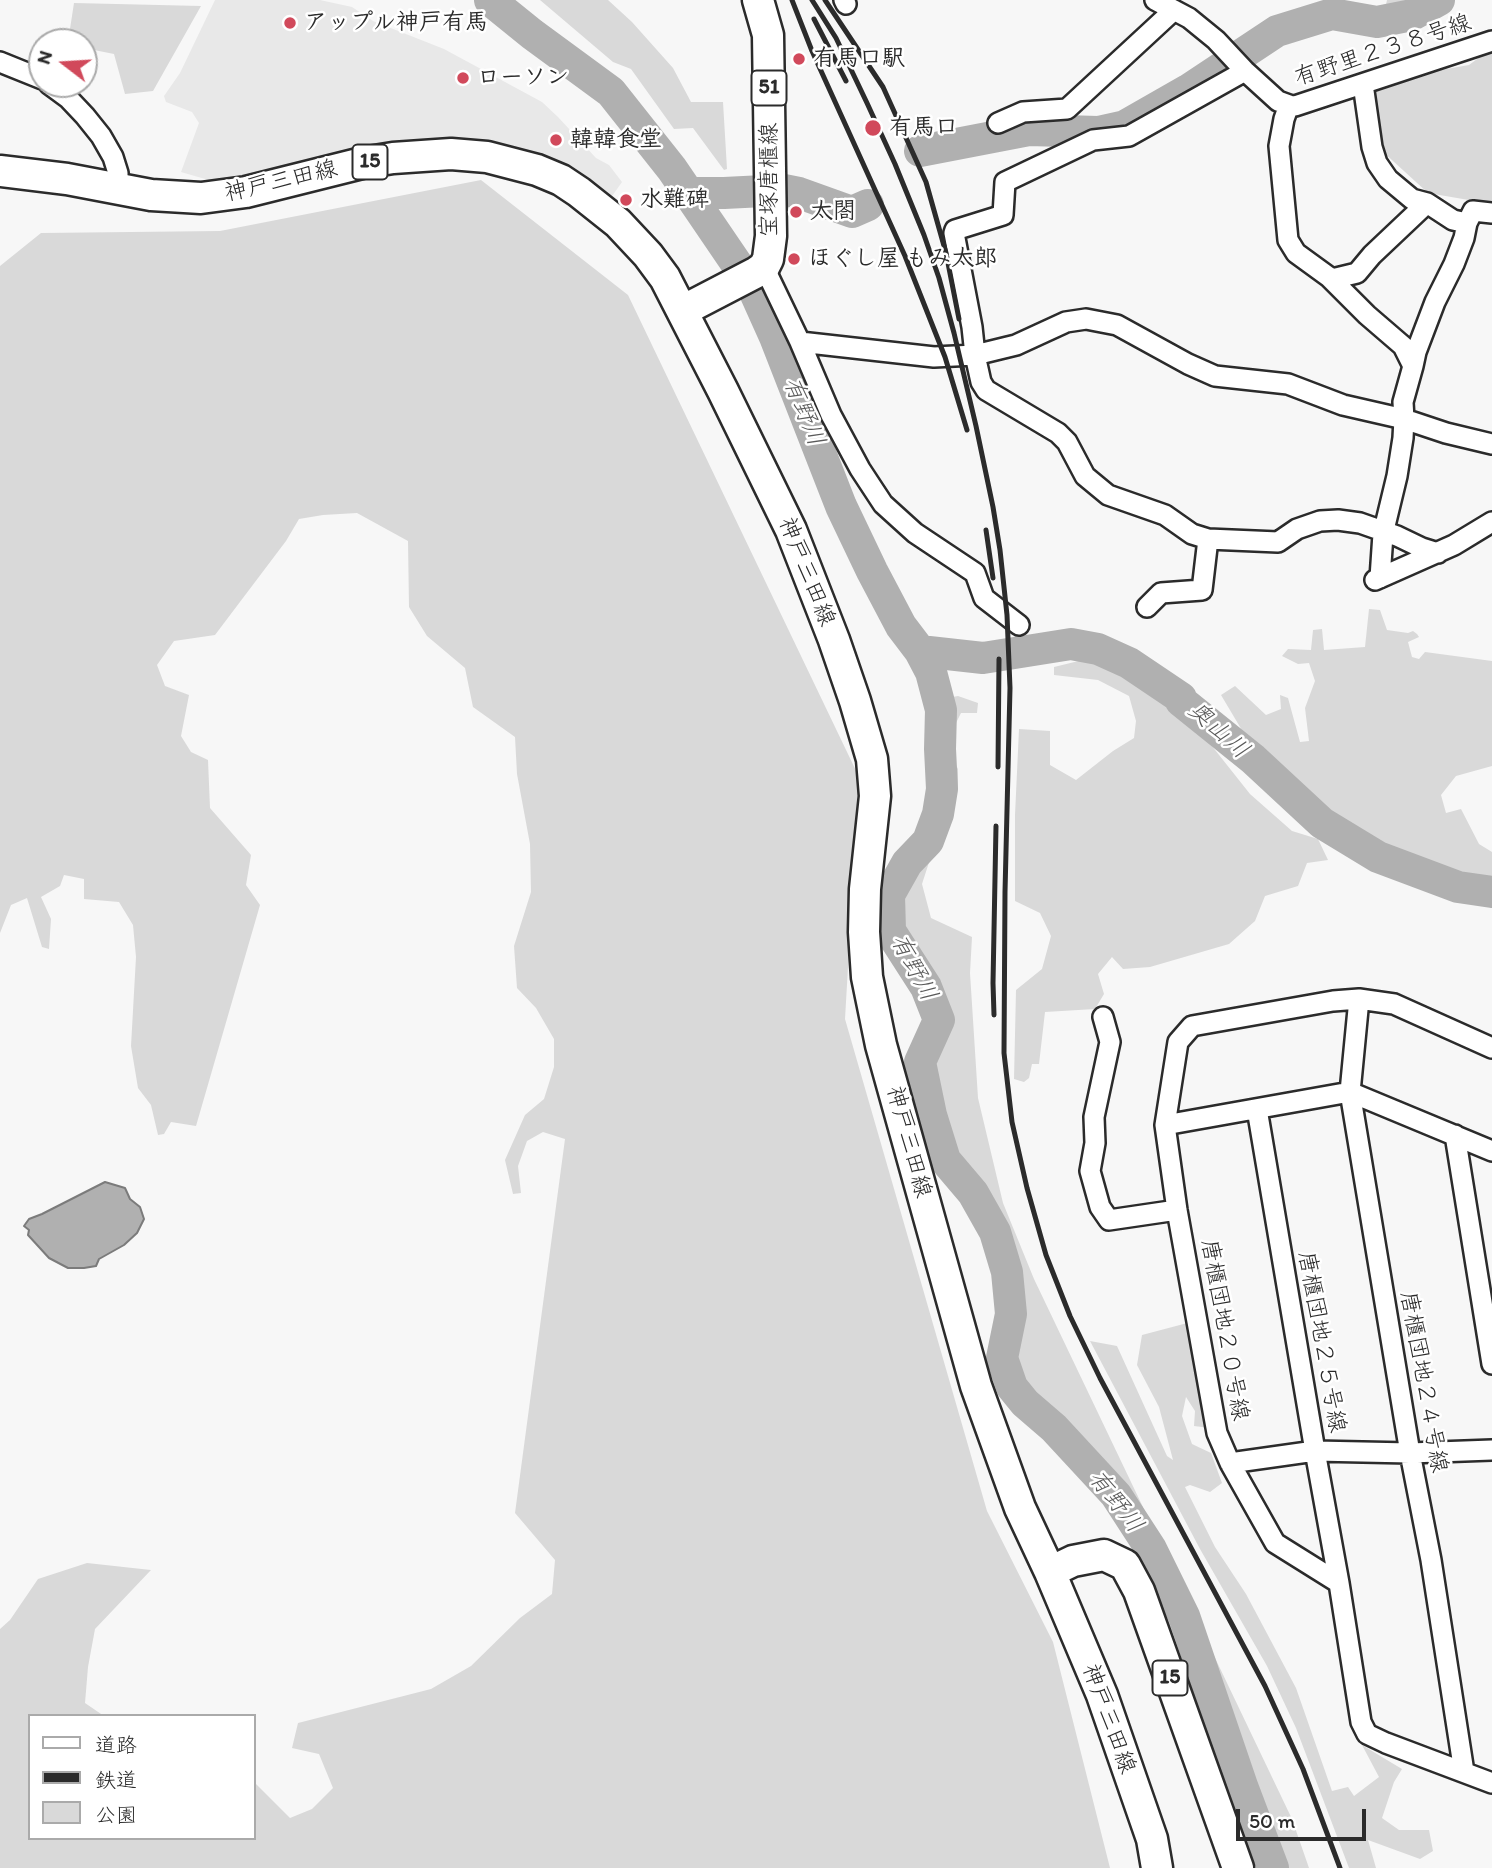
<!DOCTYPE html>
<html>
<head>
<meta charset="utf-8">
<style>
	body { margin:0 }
	#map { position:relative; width:1492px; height:1868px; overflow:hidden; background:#f7f7f7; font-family:Itim,"Klee One",sans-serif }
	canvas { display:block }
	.legend { position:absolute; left:28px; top:1714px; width:228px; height:126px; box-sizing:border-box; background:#fff; border:2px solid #aaa; margin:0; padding:9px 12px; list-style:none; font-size:21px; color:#2b2b2b }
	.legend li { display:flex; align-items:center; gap:14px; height:35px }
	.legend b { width:35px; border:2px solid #aaa }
	.north { position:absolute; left:28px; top:28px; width:70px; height:70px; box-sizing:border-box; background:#fff; border:2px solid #aaa; border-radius:50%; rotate:287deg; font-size:19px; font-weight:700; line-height:28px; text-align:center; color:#2b2b2b }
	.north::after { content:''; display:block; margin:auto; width:24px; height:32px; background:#d1495b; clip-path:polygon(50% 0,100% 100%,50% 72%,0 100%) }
	.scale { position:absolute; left:1236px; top:1809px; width:130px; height:32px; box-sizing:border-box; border:4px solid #2b2b2b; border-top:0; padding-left:9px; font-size:21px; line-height:24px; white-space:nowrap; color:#2b2b2b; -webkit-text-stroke:5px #fff; paint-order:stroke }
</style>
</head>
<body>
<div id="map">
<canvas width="1492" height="1868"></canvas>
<ul class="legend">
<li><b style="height:9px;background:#fff"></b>道路</li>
<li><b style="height:9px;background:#2b2b2b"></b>鉄道</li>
<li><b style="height:19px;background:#d9d9d9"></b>公園</li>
</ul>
<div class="north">N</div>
<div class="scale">50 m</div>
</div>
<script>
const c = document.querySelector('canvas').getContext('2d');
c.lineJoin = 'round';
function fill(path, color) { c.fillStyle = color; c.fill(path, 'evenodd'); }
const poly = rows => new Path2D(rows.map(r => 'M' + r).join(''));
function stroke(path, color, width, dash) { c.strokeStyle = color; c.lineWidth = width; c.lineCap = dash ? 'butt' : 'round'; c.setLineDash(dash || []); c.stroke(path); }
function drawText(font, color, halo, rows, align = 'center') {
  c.font = font + ' Itim,"Klee One",sans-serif'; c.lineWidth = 5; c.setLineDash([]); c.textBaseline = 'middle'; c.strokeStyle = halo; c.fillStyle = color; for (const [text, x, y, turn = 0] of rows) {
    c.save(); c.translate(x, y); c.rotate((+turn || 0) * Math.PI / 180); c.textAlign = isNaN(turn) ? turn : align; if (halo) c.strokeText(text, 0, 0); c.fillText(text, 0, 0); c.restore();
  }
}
const built = poly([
	[215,0,320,0,352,7,373,21,444,49,542,102,558,117,596,158,609,165,622,182,610,199,502,150,446,139,403,140,322,159,245,180,212,181,181,172,199,123,192,112,166,102,164,96,180,73]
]);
const green = poly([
	[540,0,608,0,632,22,673,68,691,102,723,102,727,169,724,170,693,128,674,129,631,69,613,62],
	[1387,0,1425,0,1408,8,1384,13],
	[74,3,201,6,153,91,125,94,114,54,84,48,84,42,68,42],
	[1492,48,1492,204,1428,193,1381,150,1368,92,1395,78,1469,65],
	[481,180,628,295,859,777,845,1019,987,1511,1053,1642,1110,1868,0,1868,0,1629,10,1620,38,1579,87,1563,151,1570,95,1629,88,1667,85,1703,104,1716,30,1716,30,1838,254,1838,254,1782,290,1818,312,1809,333,1788,319,1754,292,1748,298,1723,431,1689,471,1666,520,1618,552,1594,555,1560,515,1513,565,1139,543,1132,527,1141,518,1166,521,1193,513,1194,505,1160,525,1115,544,1099,554,1067,554,1039,536,1008,517,988,514,946,531,892,530,844,517,774,515,737,473,707,465,668,427,636,409,607,408,541,357,513,323,515,299,519,286,541,215,635,174,641,157,665,165,686,189,695,181,736,191,752,208,760,210,808,251,855,246,885,260,905,196,1126,171,1122,164,1134,158,1135,151,1105,138,1088,131,1046,136,957,133,925,119,902,84,899,84,879,64,875,60,886,41,897,51,919,49,949,42,947,27,898,11,905,0,933,0,266,41,233,220,231],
	[1369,609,1380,610,1387,630,1408,633,1413,631,1417,634,1419,637,1408,642,1412,657,1419,659,1425,652,1492,661,1492,766,1456,776,1441,795,1446,813,1461,809,1479,844,1492,852,1492,891,1477,896,1396,866,1335,832,1243,732,1221,695,1235,686,1266,715,1281,709,1280,695,1288,698,1300,742,1309,741,1305,708,1315,681,1309,663,1298,664,1282,656,1288,649,1311,650,1313,630,1322,629,1324,650,1365,647],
	[1091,658,1149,681,1176,712,1204,736,1250,794,1292,831,1318,839,1328,860,1307,863,1298,886,1265,896,1255,921,1229,944,1150,967,1123,969,1112,957,1098,974,1104,994,1095,1009,1045,1012,1039,1064,1032,1064,1029,1078,1024,1082,1014,1079,1016,990,1042,969,1051,936,1040,913,1015,901,1015,815,1019,729,1050,731,1050,765,1076,780,1113,751,1134,738,1136,721,1129,696,1098,680,1054,675,1054,667],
	[958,696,978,703,977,713,961,713,950,735,952,757,958,769,958,787,952,816,943,828,934,847,922,884,931,918,972,937,970,973,978,1098,1003,1203,1034,1279,1292,1819,1309,1868,1258,1868,1182,1651,1163,1613,1133,1542,1087,1474,1021,1409,1009,1405,996,1379,994,1355,1001,1315,1000,1271,984,1225,965,1194,944,1177,933,1161,910,1074,944,1016,931,986,880,915,883,880,893,861,915,838,931,791,929,701],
	[1195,1321,1210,1428,1194,1426,1195,1411,1186,1397,1182,1416,1192,1444,1211,1453,1222,1483,1210,1492,1190,1485,1185,1487,1215,1547,1246,1594,1296,1688,1332,1791,1348,1787,1354,1796,1379,1777,1362,1745,1402,1769,1394,1782,1382,1818,1399,1830,1429,1830,1433,1851,1420,1859,1368,1840,1376,1868,1349,1868,1296,1728,1267,1666,1200,1549,1090,1341,1117,1346,1167,1456,1173,1460,1159,1407,1137,1365,1142,1335]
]);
const water = poly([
	[105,1182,125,1188,130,1199,140,1207,144,1219,137,1233,124,1245,99,1259,96,1266,84,1268,68,1268,49,1258,28,1235,29,1230,24,1226,29,1219,42,1214,105,1182]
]);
const river = poly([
	[490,0,532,34,611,92,672,169,753,288,775,337,841,506,872,571,901,626,920,651,931,672,941,710,940,749,942,789,938,814,928,841,907,863,889,895,890,931,926,987,939,1020,920,1062,931,1115,945,1160,973,1193,995,1232,1007,1272,1011,1314,1002,1358,1012,1387,1025,1403,1054,1428,1116,1495,1151,1549,1184,1616,1242,1786,1273,1868],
	[920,151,1029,130,1098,132,1125,126,1188,90,1277,31,1332,14,1377,22,1412,15,1439,0],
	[688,193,724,193,784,190,799,193,852,212,868,205],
	[920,651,983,658,1071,644,1098,649,1129,663,1181,698,1181,701,1253,759,1322,823,1378,857,1458,887,1492,892]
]);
const minor = poly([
	[844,0,846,4],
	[1155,0,1189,18,1216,40,1245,71,1278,101,1289,105,1284,119,1279,146,1288,240,1296,253,1329,277,1367,315,1403,346,1413,366,1403,402,1404,419,1446,433,1492,444],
	[0,62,42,79],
	[49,84,68,98,85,116,101,136,113,157,118,173,118,189],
	[1363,84,1372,147,1377,163,1388,179,1412,199,1427,203,1453,220,1467,223,1473,211,1492,213],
	[1289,105,1295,106,1492,41],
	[998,123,1023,112,1067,109,1174,10],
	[764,267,800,342,934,357,975,355,1016,345,1066,322,1086,319,1117,325,1188,364,1215,376,1288,384,1343,405,1404,419,1403,438,1397,476,1383,534,1380,578],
	[1332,279,1357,273,1372,255,1427,203],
	[800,342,831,415,860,469,883,504,915,533,975,573,984,598,1019,625],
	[1413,366,1416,352,1435,302,1454,264,1464,238,1467,223],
	[1208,539,1192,534,1165,515,1108,495,1085,476,1067,442,1058,433,986,390,981,382,975,355,972,327,954,233,955,230,1003,215,1005,182,1093,140,1129,136,1245,71],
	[1375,580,1454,545,1492,522],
	[1147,607,1161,593,1202,590,1208,539,1278,542,1297,529,1320,521,1338,520,1360,523,1397,536,1422,548,1438,553],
	[1359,999,1350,1092,1410,1453,1431,1560,1464,1772],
	[1103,1017,1110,1042,1094,1117,1095,1143,1090,1171,1100,1207,1109,1220,1177,1210],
	[1492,1048,1394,1004,1359,999,1333,1001,1192,1026,1178,1042,1165,1125,1177,1210,1217,1433,1230,1463,1275,1543,1339,1583,1361,1722,1367,1734,1386,1743,1492,1783],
	[1257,1109,1315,1451,1339,1583],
	[1165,1125,1350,1092,1492,1151],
	[1455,1135,1492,1364],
	[1230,1463,1315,1451,1410,1453,1492,1450]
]);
const primary = poly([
	[0,171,67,179,151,195,201,198,246,192,362,163,393,158,451,154,487,157,537,170,561,180,579,192,618,223,648,255,665,278,723,391,791,530,834,640,855,701,872,759,875,796,865,889,864,932,867,977,881,1045,976,1386,1020,1508,1050,1572,1102,1695,1152,1839,1157,1868],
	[682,311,757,272,764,267,768,259,771,236,768,35,758,0],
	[1050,1572,1073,1561,1104,1555,1125,1565,1139,1591,1238,1868]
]);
const rail = poly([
	[792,0,812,51,905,256,945,357,967,430],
	[812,0,836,38,867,103,895,164,924,235,939,278,954,333,976,426,993,507,1000,550,1007,615,1010,688,1005,892,1004,1053,1012,1122,1027,1188,1046,1255,1070,1316,1100,1378,1265,1686,1303,1769,1340,1868],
	[825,0,883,87,926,182,946,253,959,319],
	[814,19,846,81],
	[986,530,993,578],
	[998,767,999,659],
	[994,1015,993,983,996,826]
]);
const markers = [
	[290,23,7,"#d1495b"],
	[799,59,7,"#d1495b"],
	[463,78,7,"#d1495b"],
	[873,128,9,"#d1495b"],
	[556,140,7,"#d1495b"],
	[626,200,7,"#d1495b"],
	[796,212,7,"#d1495b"],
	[794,259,7,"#d1495b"]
];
const shields = [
	[769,88,35],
	[370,162,35],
	[1170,1678,35]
];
const shieldNames = [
	["51",769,88],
	["15",370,162],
	["15",1170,1678]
];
const poiNames = [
	["アップル神戸有馬",304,23],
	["有馬口駅",813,59],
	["ローソン",477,78],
	["有馬口",889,128],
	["韓韓食堂",570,140],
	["水難碑",640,200],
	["太閤",810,212],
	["ほぐし屋 もみ太郎",808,259]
];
const streetNames = [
	["有野里２３８号線",1383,51,-18],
	["宝塚唐櫃線",770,180,-90],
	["神戸三田線",281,182,-13],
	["神戸三田線",806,572,68],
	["神戸三田線",908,1142,75],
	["唐櫃団地２０号線",1224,1330,80],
	["唐櫃団地２５号線",1321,1342,80],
	["唐櫃団地２４号線",1423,1382,80],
	["神戸三田線",1108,1719,70]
];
const waterNames = [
	["有野川",803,412,68],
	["奥山川",1218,731,42],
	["有野川",913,968,62],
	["有野川",1115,1502,52]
];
fill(built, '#e8e8e8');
fill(green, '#d9d9d9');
fill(water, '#b0b0b0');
stroke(water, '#7b7b7b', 2);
stroke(river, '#b0b0b0', 32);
stroke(minor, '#2b2b2b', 24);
stroke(primary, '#2b2b2b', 35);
stroke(minor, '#fff', 19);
stroke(primary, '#fff', 30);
stroke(rail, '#2b2b2b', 5);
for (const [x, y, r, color] of markers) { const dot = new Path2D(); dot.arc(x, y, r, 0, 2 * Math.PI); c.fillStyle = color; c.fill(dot); stroke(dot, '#fff', 2.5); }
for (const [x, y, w] of shields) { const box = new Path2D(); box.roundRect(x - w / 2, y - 17.5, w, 35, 5); c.fillStyle = '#fff'; c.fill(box); stroke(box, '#2b2b2b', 2); }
drawText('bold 21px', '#2b2b2b', null, shieldNames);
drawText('bold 23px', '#2b2b2b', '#fff', poiNames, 'left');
drawText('23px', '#2b2b2b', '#fff', streetNames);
drawText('italic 24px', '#5a5a5a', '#fff', waterNames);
</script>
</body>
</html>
